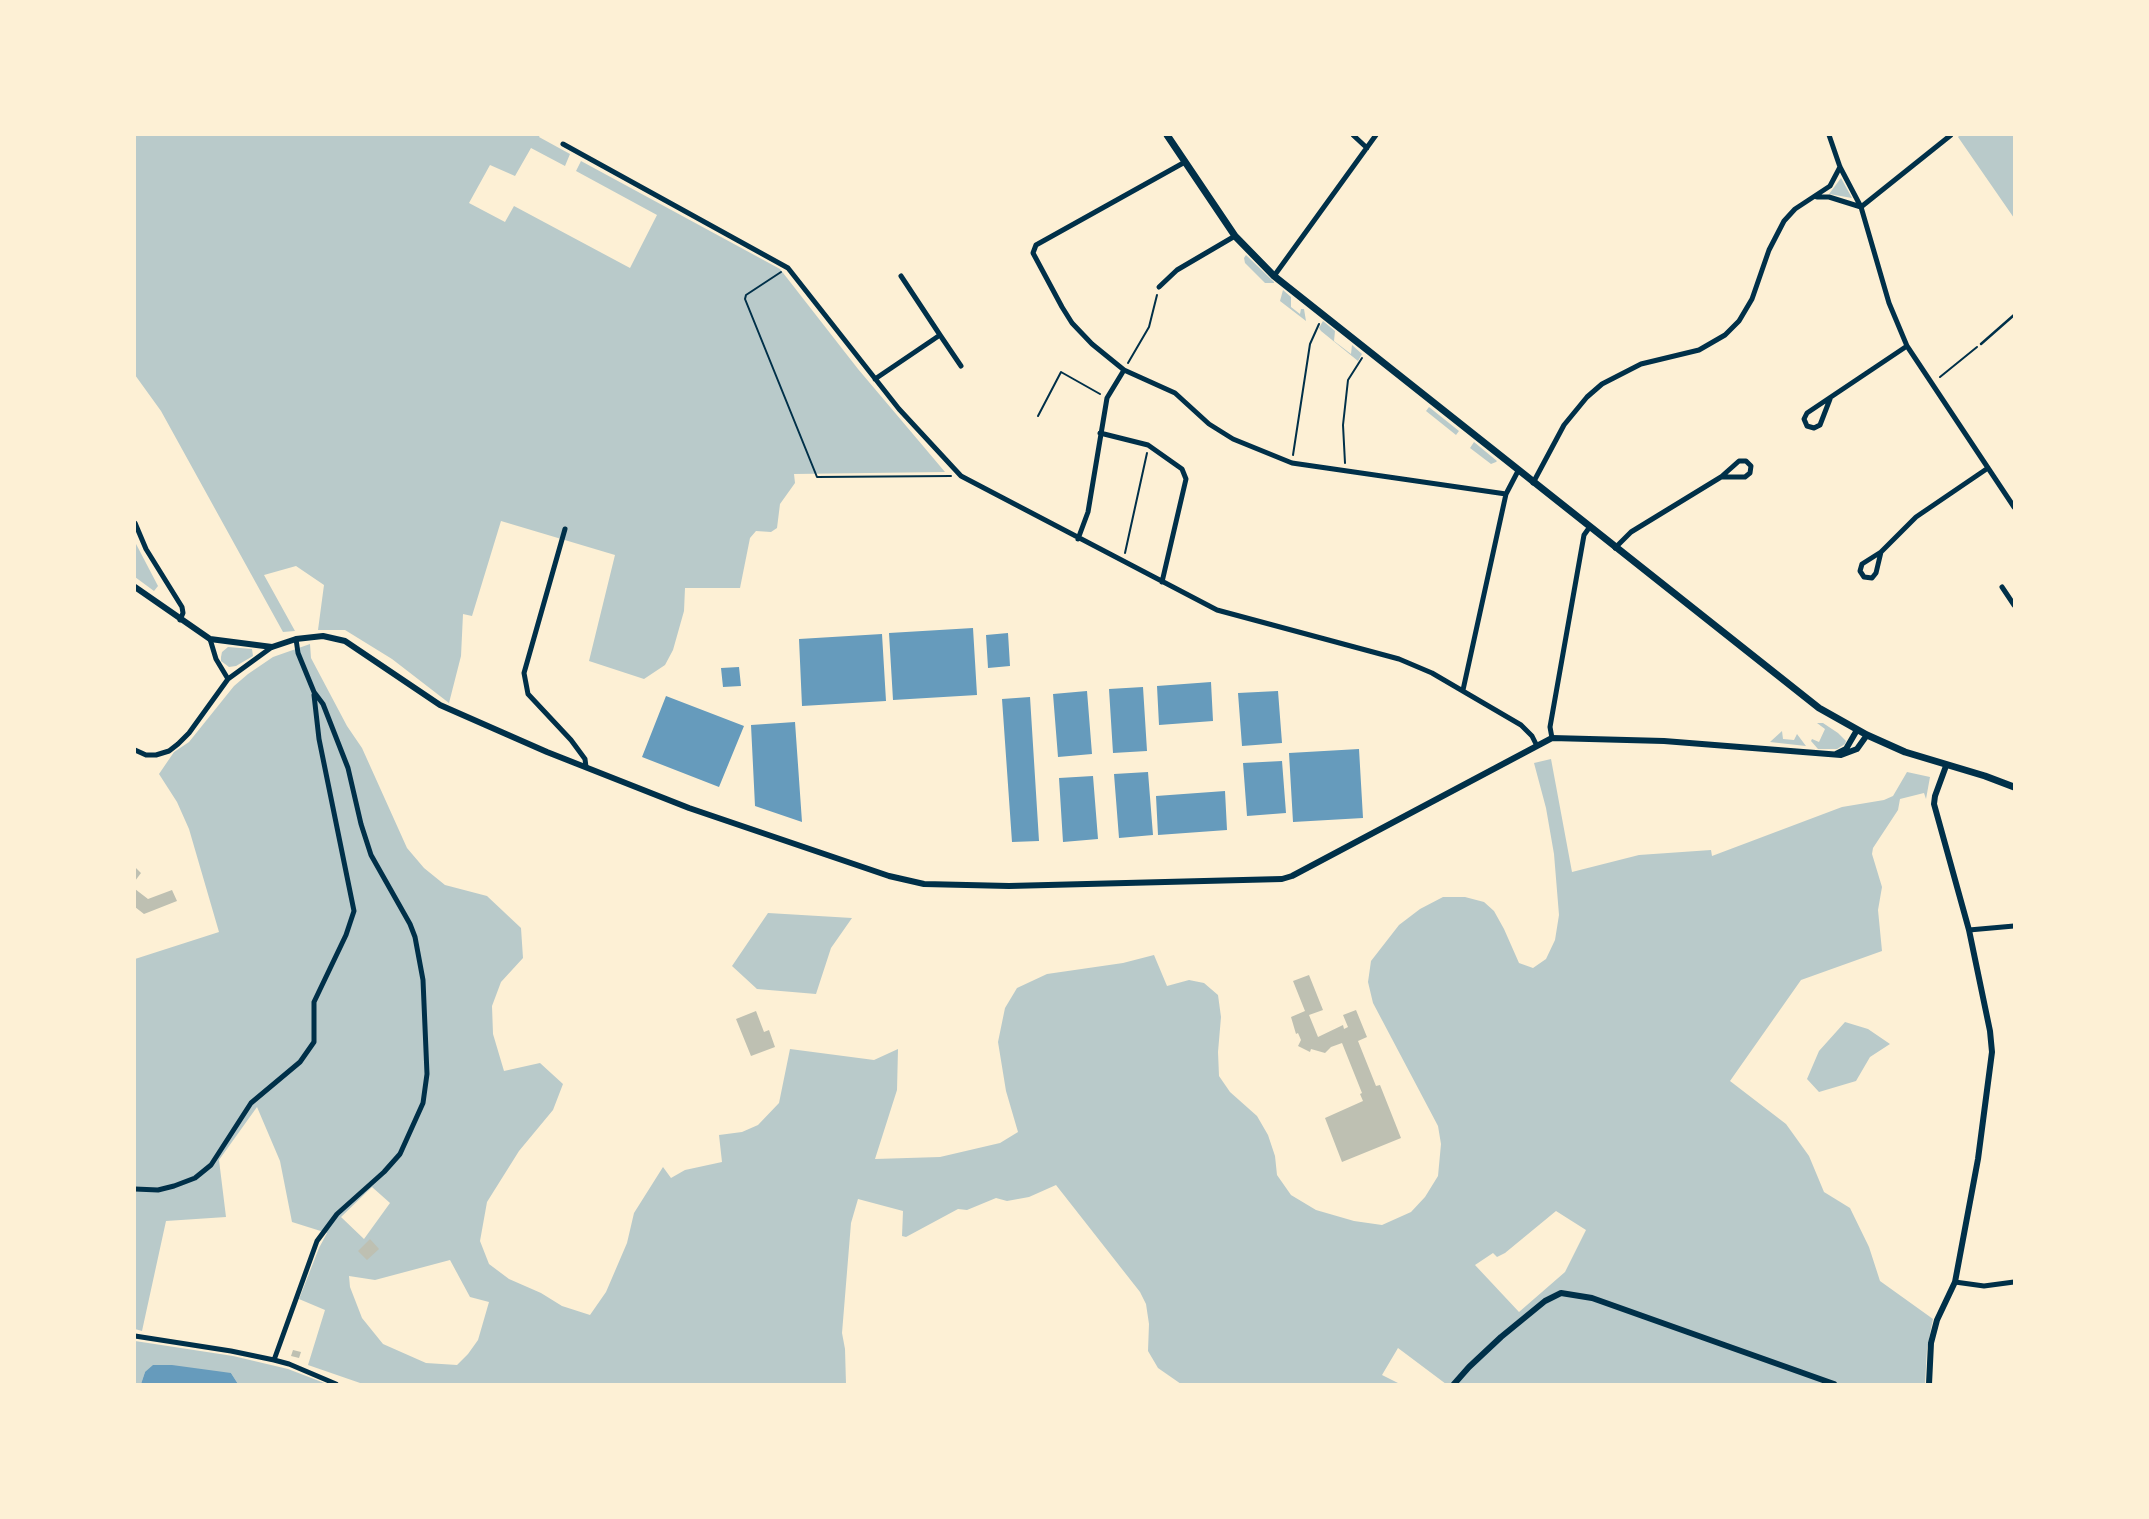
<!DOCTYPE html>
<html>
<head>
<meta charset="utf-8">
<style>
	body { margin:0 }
	#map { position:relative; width:2149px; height:1519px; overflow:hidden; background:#fdf0d5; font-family:"Libre Baskerville",serif }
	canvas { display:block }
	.frame { position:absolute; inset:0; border:136px solid #fdf0d5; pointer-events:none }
</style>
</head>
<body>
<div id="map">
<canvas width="2149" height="1519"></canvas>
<div class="frame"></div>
</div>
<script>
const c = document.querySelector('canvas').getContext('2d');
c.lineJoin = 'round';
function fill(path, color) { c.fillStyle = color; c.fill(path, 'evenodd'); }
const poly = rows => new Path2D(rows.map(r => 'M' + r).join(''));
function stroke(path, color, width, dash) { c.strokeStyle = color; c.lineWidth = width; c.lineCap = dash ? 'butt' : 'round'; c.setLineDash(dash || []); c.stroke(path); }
const green = poly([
	[135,135,540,135,539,137,570,154,565,166,531,148,515,176,490,165,469,203,505,222,514,206,630,268,657,215,576,171,581,161,780,269,858,369,945,472,794,474,795,483,780,504,777,528,771,532,756,531,750,538,740,588,685,588,684,611,673,650,665,665,644,679,589,661,615,555,501,521,472,616,463,614,461,656,449,703,392,659,345,630,318,630,324,585,296,566,264,575,295,631,283,632,161,411,135,375],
	[1960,135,2014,135,2014,218,1958,137],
	[1841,178,1852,198,1829,194],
	[1246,255,1274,282,1274,283,1265,283,1245,263,1244,258],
	[1283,290,1291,297,1291,307,1300,314,1301,309,1304,309,1306,321,1280,301],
	[1323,321,1335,331,1334,341,1351,354,1352,345,1362,354,1358,361,1321,331,1319,328],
	[1429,407,1459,431,1456,435,1426,411],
	[1474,442,1497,461,1496,462,1491,464,1470,448],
	[135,542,158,586,154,591,135,577],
	[310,644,311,658,347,726,362,748,407,848,424,868,445,885,487,896,521,928,523,958,501,982,492,1006,493,1034,504,1071,540,1063,563,1084,553,1110,519,1151,487,1202,480,1241,489,1264,509,1279,541,1293,562,1306,590,1315,606,1292,627,1243,634,1213,663,1167,671,1178,685,1170,722,1162,719,1135,742,1132,758,1125,779,1103,790,1049,874,1060,898,1049,897,1090,875,1159,940,1157,1000,1143,1018,1132,1006,1091,998,1042,1005,1008,1017,988,1047,974,1123,963,1154,955,1167,986,1189,980,1204,983,1218,995,1221,1017,1218,1052,1219,1076,1230,1092,1257,1116,1268,1135,1275,1156,1277,1175,1291,1195,1316,1210,1354,1221,1382,1225,1411,1212,1425,1197,1438,1176,1441,1144,1438,1126,1373,1003,1368,982,1371,961,1399,925,1420,909,1443,897,1465,897,1484,902,1494,911,1504,929,1519,963,1533,968,1546,959,1555,940,1559,915,1554,854,1546,808,1534,763,1551,759,1572,872,1639,855,1711,850,1712,856,1842,807,1884,800,1893,796,1907,772,1930,777,1926,799,1924,793,1900,799,1898,810,1873,848,1872,854,1882,887,1878,910,1882,951,1801,980,1730,1081,1786,1124,1809,1156,1824,1192,1850,1208,1869,1247,1880,1281,1933,1319,1927,1349,1925,1384,1446,1384,1398,1348,1382,1375,1400,1384,1181,1384,1158,1368,1148,1351,1149,1324,1146,1304,1140,1292,1056,1185,1029,1197,1007,1201,996,1198,967,1210,958,1209,906,1237,902,1236,903,1211,858,1199,851,1223,842,1333,845,1349,846,1384,363,1384,308,1365,325,1310,299,1299,319,1248,327,1233,292,1222,280,1161,257,1107,219,1160,226,1217,166,1221,142,1331,135,1329,135,959,219,932,189,829,177,802,159,774,174,752,189,742,234,686,248,674,273,657],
	[372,1187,390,1203,364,1239,341,1217],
	[1556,1211,1586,1230,1565,1272,1519,1312,1475,1265,1493,1253,1497,1257,1505,1253],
	[450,1260,470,1297,489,1302,478,1340,468,1354,457,1365,426,1363,383,1344,362,1318,350,1287,349,1276,375,1280],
	[228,647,252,649,253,656,236,666,229,667,221,661,221,657,222,652],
	[1817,723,1823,723,1838,733,1846,741,1845,744,1837,749,1818,749,1811,741,1812,739,1819,742,1825,729],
	[1782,731,1783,739,1794,740,1797,734,1806,746,1770,742],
	[768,913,852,918,831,948,816,994,757,989,732,966],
	[1845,1022,1868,1029,1890,1044,1870,1057,1856,1081,1819,1092,1807,1079,1819,1051],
	[135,1341,233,1356,288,1369,327,1384,238,1384,231,1373,145,1372,141,1384,135,1384]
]);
const water = poly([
	[973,628,977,695,893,700,889,633],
	[1008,633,1010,666,988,668,986,635],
	[882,634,886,701,802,706,799,639],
	[739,667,741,686,723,687,721,668],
	[1211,682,1213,721,1159,725,1157,686],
	[1143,687,1147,751,1113,753,1109,689],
	[1087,691,1092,754,1058,757,1053,694],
	[1278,691,1282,743,1242,746,1238,693],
	[666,696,744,726,719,787,642,757],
	[1030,697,1039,841,1012,842,1002,699],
	[795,722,802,822,755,806,751,725],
	[1359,749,1363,818,1293,822,1289,753],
	[1282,761,1286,813,1247,816,1243,763],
	[1148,772,1153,835,1119,838,1114,774],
	[1093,776,1098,839,1063,842,1059,778],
	[1225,791,1227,830,1158,835,1156,796],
	[153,1365,172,1365,231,1373,238,1384,141,1384,145,1372]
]);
const building = poly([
	[135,867,141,873,135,881],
	[135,889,148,899,172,890,177,901,144,914,135,907],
	[1309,975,1323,1010,1309,1015,1318,1037,1343,1025,1344,1029,1348,1027,1343,1015,1356,1010,1367,1037,1358,1041,1376,1086,1380,1085,1401,1138,1342,1162,1325,1118,1363,1101,1360,1094,1362,1093,1342,1043,1331,1047,1325,1053,1311,1049,1310,1052,1298,1046,1301,1040,1298,1033,1296,1034,1291,1017,1305,1011,1293,981],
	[756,1011,764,1032,769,1030,775,1047,751,1056,736,1019],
	[370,1239,379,1249,367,1260,358,1251],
	[293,1350,301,1352,299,1358,291,1356]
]);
const path = poly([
	[781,272,746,295,745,299,817,477,951,476],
	[1128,363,1149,327,1157,295],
	[1940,377,1977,347],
	[1038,416,1061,372,1100,394],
	[1293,455,1310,344,1319,324],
	[1345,463,1343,425,1348,380,1362,358],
	[1125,553,1147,453]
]);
const service = poly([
	[1981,344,2014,315]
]);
const minor = poly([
	[1353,135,1367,148],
	[1829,135,1840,167,1861,207,1889,303,1907,346,2014,507],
	[563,144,788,268,899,409,961,476,1217,610,1399,659,1432,673,1521,725,1532,736,1536,744],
	[1185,162,1036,245,1033,253,1062,307,1072,323,1092,344,1124,370,1175,393,1209,424,1233,439,1292,463,1506,494],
	[1817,197,1829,197,1861,207],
	[1861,207,1951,135],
	[901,276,940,335],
	[1274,276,1376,135],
	[1159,287,1177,270,1235,236],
	[875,379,940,335,961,366],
	[1830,399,1820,425,1814,428,1807,426,1804,419,1807,413,1907,346],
	[1100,433,1148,445,1182,469,1186,479,1162,582],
	[1533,483,1564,425,1587,397,1602,384,1641,364,1699,350,1725,335,1739,321,1752,299,1769,250,1784,221,1795,209,1830,186,1840,167],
	[135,523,146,549,182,607,183,613,180,620],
	[565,529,524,673,528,694,571,740,585,759,586,767],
	[1078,539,1088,512,1107,398,1124,370],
	[1615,548,1631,532,1721,477,1739,461,1746,461,1751,466,1750,473,1745,477,1721,477],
	[1881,552,1876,573,1872,578,1864,577,1860,571,1862,564,1881,552,1916,517,1988,468],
	[2002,587,2014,605],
	[210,639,216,659,228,679],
	[1463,690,1506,494,1518,471],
	[1552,738,1550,727,1584,535,1589,528],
	[135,750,146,755,156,755,169,751,178,744,189,733,228,679,272,647],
	[1969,930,2014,926],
	[135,1189,158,1190,174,1186,195,1178,211,1165,251,1103,300,1062,314,1042,314,1002,346,935,354,911,319,739,314,695],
	[1955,1282,1984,1286,2014,1282],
	[135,1336,231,1351,274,1360,289,1364,336,1384],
	[274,1360,317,1241,337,1214,384,1172,400,1154,423,1103,427,1074,423,980,415,937,410,924,371,855,361,824,348,768,323,704,314,692,298,653,296,639]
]);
const tertiary = poly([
	[135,587,210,639,272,647,296,639,323,636,345,641,440,705,547,752,689,808,889,876,924,884,1009,886,1282,879,1292,876,1552,738,1664,741,1841,755,1857,749,1867,735],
	[1836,754,1846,749,1857,730],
	[1454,1384,1469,1367,1501,1337,1545,1301,1561,1293,1592,1298,1834,1384],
	[1929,1384,1931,1343,1937,1320,1955,1282,1978,1159,1992,1052,1990,1031,1969,930,1934,804,1935,796,1946,766]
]);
const secondary = poly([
	[1167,135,1235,236,1274,276,1819,708,1867,735,1905,752,1985,776,2014,787]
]);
fill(green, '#b9caca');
fill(water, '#669bbc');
fill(building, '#bec0b2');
stroke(path, '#003049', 2);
stroke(service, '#003049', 2.5);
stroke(minor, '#003049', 5);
stroke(tertiary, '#003049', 6);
stroke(secondary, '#003049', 7);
</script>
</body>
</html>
